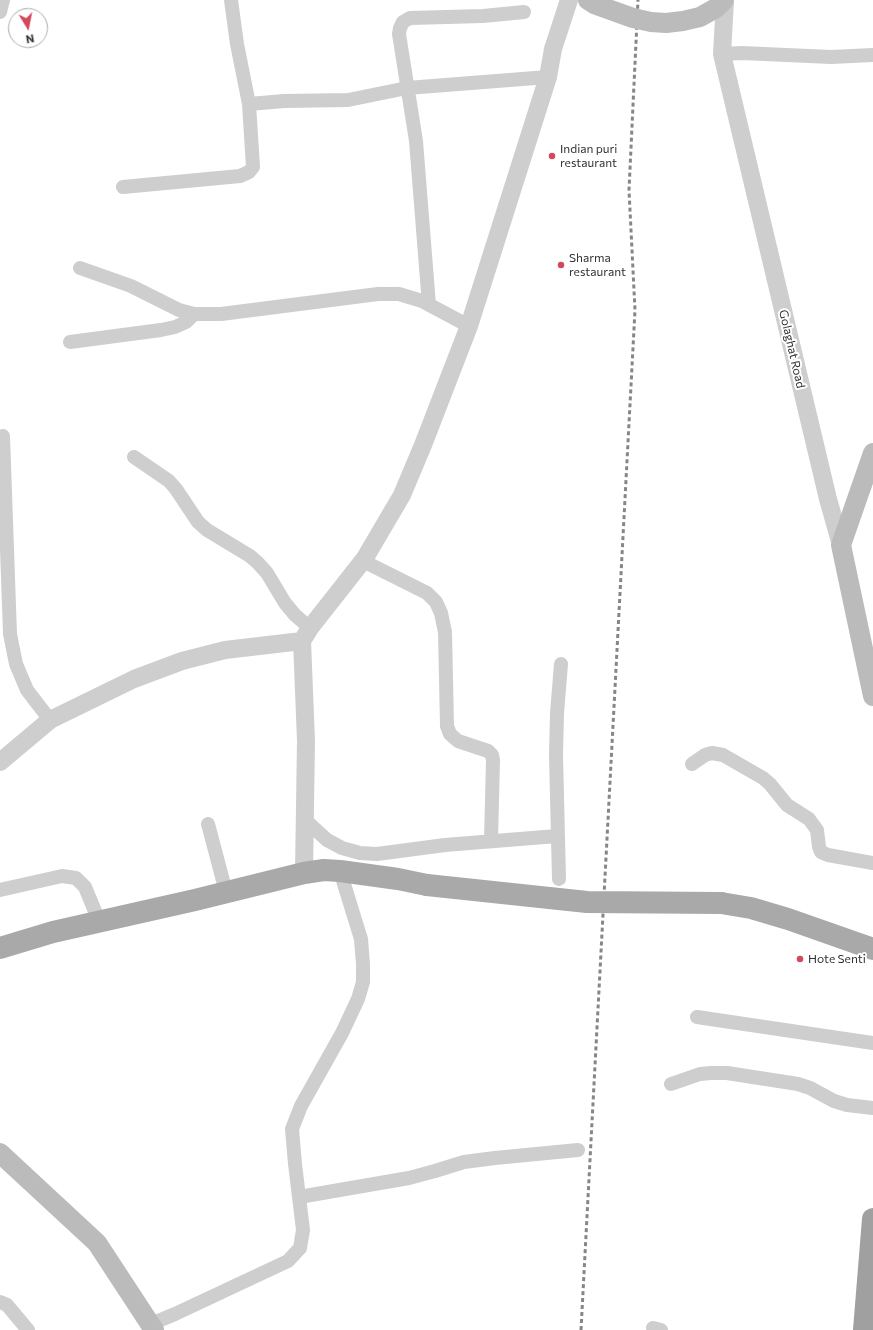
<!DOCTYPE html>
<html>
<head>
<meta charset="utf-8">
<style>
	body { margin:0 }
	#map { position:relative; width:873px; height:1330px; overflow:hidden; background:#fff; font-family:Commissioner,sans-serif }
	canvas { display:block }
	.north { position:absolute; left:8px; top:8px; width:40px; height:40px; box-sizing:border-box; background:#fff; border:1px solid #adadad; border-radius:50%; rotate:170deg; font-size:11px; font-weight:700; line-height:16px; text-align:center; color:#313131 }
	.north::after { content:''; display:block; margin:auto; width:14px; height:18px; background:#d3495c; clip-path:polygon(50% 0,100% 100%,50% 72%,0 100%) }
</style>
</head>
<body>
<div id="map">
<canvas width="873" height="1330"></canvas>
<div class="north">N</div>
</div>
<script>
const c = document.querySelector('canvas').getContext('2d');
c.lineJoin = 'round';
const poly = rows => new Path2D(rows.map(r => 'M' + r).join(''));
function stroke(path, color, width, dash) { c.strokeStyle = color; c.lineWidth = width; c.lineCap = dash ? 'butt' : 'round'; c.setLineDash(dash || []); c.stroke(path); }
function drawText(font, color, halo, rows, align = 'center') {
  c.font = font + ' Commissioner,sans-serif'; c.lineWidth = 4; c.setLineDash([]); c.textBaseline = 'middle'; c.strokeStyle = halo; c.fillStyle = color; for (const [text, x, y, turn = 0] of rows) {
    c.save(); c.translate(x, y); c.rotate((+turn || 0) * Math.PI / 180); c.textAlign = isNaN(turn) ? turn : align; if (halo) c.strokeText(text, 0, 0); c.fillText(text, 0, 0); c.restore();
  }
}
const minor = poly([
	[0,12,3,0],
	[722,54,742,53,831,57,873,55],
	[249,104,284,101,348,100,407,88,548,77],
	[123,187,240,176,249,172,253,167,249,104,237,44,231,0],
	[80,268,131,286,179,310,194,314,221,314,378,294,399,294,422,301,469,326],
	[429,305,416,141,399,34,400,28,403,22,410,18,483,16,524,12],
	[70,342,161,330,175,327,186,322,194,314],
	[3,436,10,634,16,664,27,690,50,720],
	[134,457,169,481,176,489,198,522,207,530,250,556,258,563,267,573,285,603,295,615,310,628],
	[363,561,427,593,436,602,441,613,445,632,447,726,450,734,458,741,488,751,492,755,493,760,491,841],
	[692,764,705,755,712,753,723,755,763,778,770,784,787,805,809,819,817,830,819,847,821,852,828,855,873,863],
	[304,819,327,840,342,848,360,853,377,854,445,845,557,836],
	[208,824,226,892],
	[559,879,556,755,557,713,561,664],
	[0,890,62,876,76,878,85,887,99,921],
	[697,1017,873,1043],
	[671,1084,700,1074,711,1073,727,1073,798,1084,810,1088,834,1101,847,1105,873,1108],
	[299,1197,409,1178,435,1171,464,1162,495,1158,578,1150],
	[0,1302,7,1305,28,1330],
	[151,1324,175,1314,288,1261,300,1248,303,1230,295,1164,292,1129,301,1106,342,1033,358,999,363,982,363,964,361,939,340,871],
	[653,1328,661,1330]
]);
const tertiary = poly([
	[725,0,722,54,828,499,841,545],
	[0,762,50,720,134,679,182,661,225,650,302,641],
	[304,873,306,741,302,641,310,628,365,558,402,495,423,445,469,326,548,77,553,49,569,0]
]);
const secondary = poly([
	[873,453,841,545,873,696],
	[0,1153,97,1243,154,1330]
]);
const primary = poly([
	[721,903,751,908,788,919,873,949],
	[0,948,53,932,195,900,304,873,324,870,340,871,398,879,427,885]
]);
const trunk = poly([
	[864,1330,873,1219]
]);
const rail = poly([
	[581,1330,635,310,629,190,638,0]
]);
const secondaryBridge = poly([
	[588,0,594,4,633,18,651,22,666,23,683,21,700,17,716,8,724,0]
]);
const primaryBridge = poly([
	[427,885,587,902,721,903]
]);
const markers = [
	[552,156,4,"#d3495c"],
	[561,265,4,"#d3495c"],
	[800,959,4,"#d3495c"]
];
const poiNames = [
	["Indian puri",560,149],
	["restaurant",560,163],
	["Sharma",569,258],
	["restaurant",569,272],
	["Hote Senti",808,959]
];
const streetNames = [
	["Golaghat Road",792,349,77]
];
stroke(minor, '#cecece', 14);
stroke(tertiary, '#cecece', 18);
stroke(secondary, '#bbb', 20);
stroke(primary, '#a9a9a9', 22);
stroke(trunk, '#a0a0a0', 22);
stroke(rail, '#868686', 3, [4, 3]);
stroke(secondaryBridge, '#bbb', 20);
stroke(primaryBridge, '#a9a9a9', 22);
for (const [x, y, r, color] of markers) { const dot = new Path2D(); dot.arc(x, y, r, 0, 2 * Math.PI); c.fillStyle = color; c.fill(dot); stroke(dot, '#fff', 1.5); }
drawText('12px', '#313131', '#fff', poiNames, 'left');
drawText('12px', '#313131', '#fff', streetNames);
</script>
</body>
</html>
